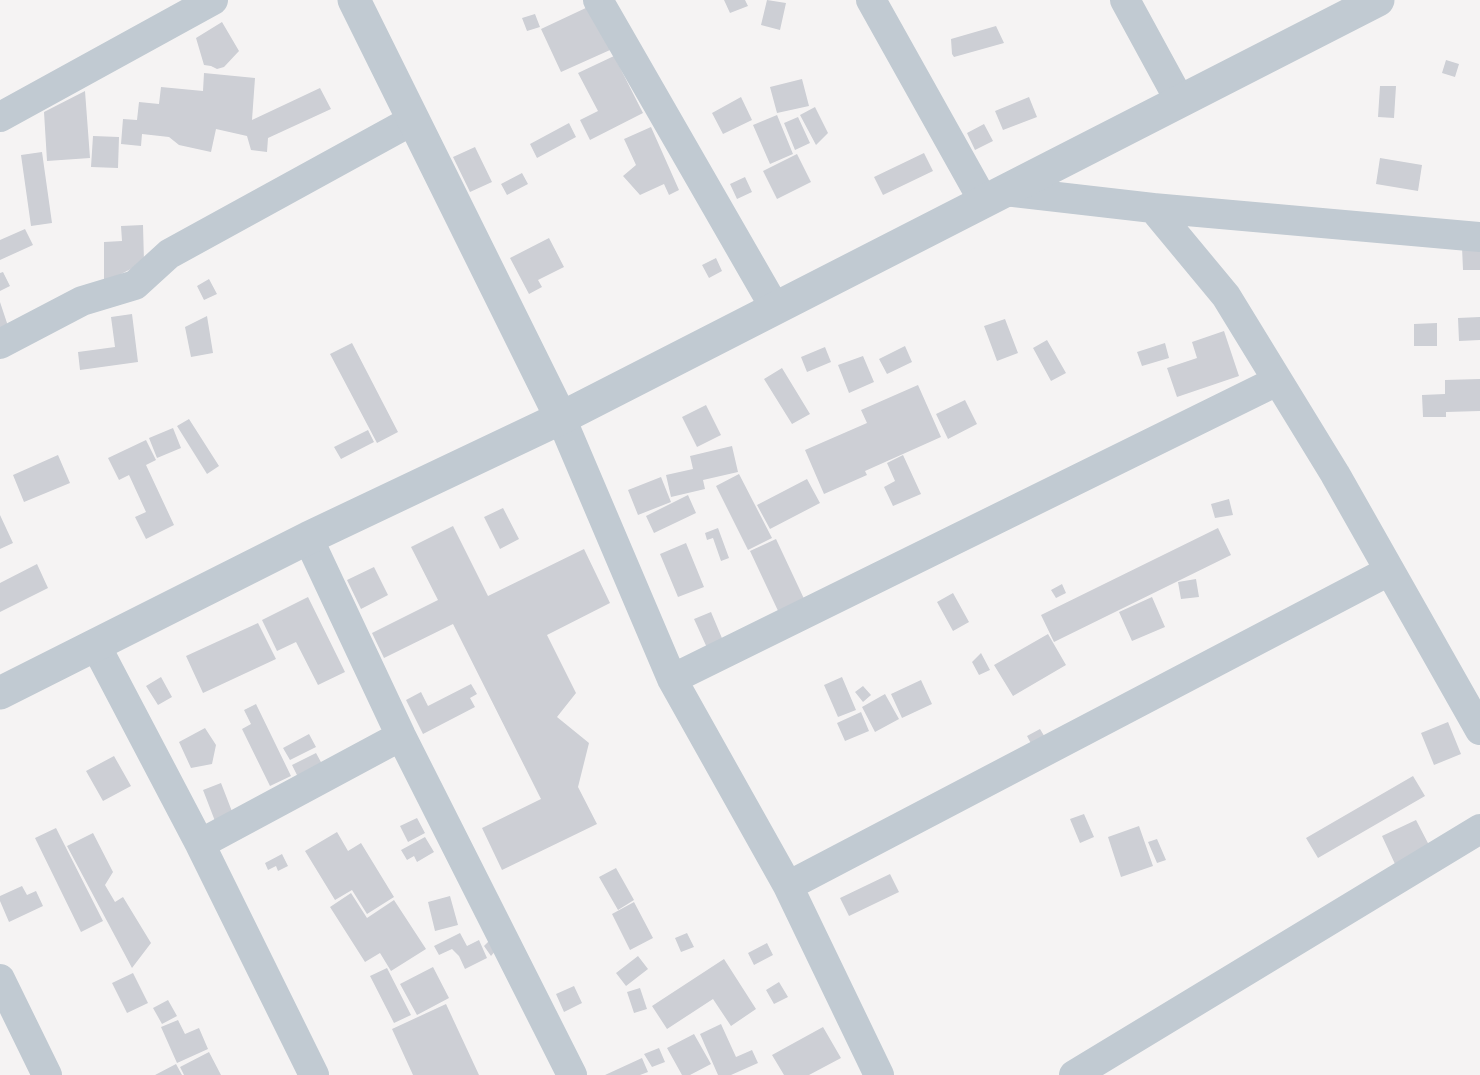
<!DOCTYPE html>
<html>
<head>
<meta charset="utf-8">
<style>
	body { margin:0 }
	canvas { display:block; background:#f5f3f3 }
</style>
</head>
<body>
<canvas width="1480" height="1075"></canvas>
<script>
const c = document.querySelector('canvas').getContext('2d');
c.lineJoin = 'round';
function fill(path, color) { c.fillStyle = color; c.fill(path, 'evenodd'); }
const poly = rows => new Path2D(rows.map(r => 'M' + r).join(''));
function stroke(path, color, width, dash) { c.strokeStyle = color; c.lineWidth = width; c.lineCap = dash ? 'butt' : 'round'; c.setLineDash(dash || []); c.stroke(path); }
const building = poly([
	[724,0,745,0,748,6,730,13],
	[767,0,786,3,780,30,761,25],
	[590,6,610,50,561,72,541,29],
	[535,14,540,27,527,31,522,18],
	[222,22,239,51,224,67,217,69,211,66,204,65,196,38],
	[996,26,1004,43,954,57,952,54,951,39],
	[614,56,643,113,590,140,580,120,598,111,578,73],
	[1446,60,1459,64,1455,77,1442,73],
	[204,73,255,78,252,120,320,88,331,109,268,138,267,152,251,150,247,136,216,129,211,152,179,145,169,137,142,134,141,146,121,144,123,119,137,120,139,102,159,104,161,87,203,91],
	[802,79,809,106,777,113,770,87],
	[1380,86,1396,86,1394,118,1378,117],
	[85,91,90,158,47,161,44,112],
	[741,97,752,120,723,134,712,113],
	[1029,97,1037,117,1003,130,995,111],
	[815,107,828,133,816,145,800,115],
	[777,115,793,154,770,164,753,125],
	[798,117,810,143,795,150,784,123],
	[569,123,576,137,537,158,530,144],
	[984,124,993,141,975,150,967,133],
	[651,127,679,190,669,195,664,184,640,195,623,176,636,165,624,139],
	[93,136,119,137,118,168,91,167],
	[475,147,492,182,470,192,453,157],
	[42,152,52,223,31,226,21,155],
	[924,153,933,171,883,195,874,177],
	[797,154,811,182,777,199,763,171],
	[1380,158,1422,165,1418,191,1376,184],
	[522,173,528,184,507,195,501,184],
	[745,177,752,192,737,199,730,184],
	[143,225,144,262,104,283,104,242,122,241,121,226],
	[25,229,33,245,0,260,0,240],
	[549,238,564,267,538,280,542,287,529,294,510,258],
	[1462,247,1480,247,1480,270,1463,270],
	[716,258,722,271,709,278,702,265],
	[3,272,10,286,0,291,0,273],
	[209,279,217,294,204,300,197,286],
	[0,302,9,329,0,332],
	[132,314,138,362,80,370,78,352,115,347,111,317],
	[207,316,213,353,191,357,185,327],
	[1480,317,1480,340,1459,341,1458,318],
	[1005,319,1018,353,997,361,984,326],
	[1437,323,1437,346,1414,346,1414,324],
	[1224,331,1239,376,1177,397,1167,368,1197,358,1192,342],
	[1047,340,1066,373,1051,381,1033,348],
	[352,343,398,432,377,443,330,354],
	[1165,343,1169,358,1142,366,1137,352],
	[905,346,912,362,887,374,879,359],
	[825,347,831,362,807,372,801,357],
	[863,356,874,382,849,393,838,365],
	[782,368,810,414,792,424,764,379],
	[1480,379,1480,411,1446,412,1446,417,1423,417,1422,395,1445,394,1445,380],
	[918,385,941,437,865,471,867,475,824,494,805,450,867,423,861,410],
	[965,400,977,424,948,439,936,414],
	[706,405,721,435,697,447,682,417],
	[189,419,219,466,207,474,177,426],
	[173,428,181,448,157,458,149,438],
	[368,430,374,442,341,459,334,447],
	[146,440,156,460,146,465,174,525,146,539,135,517,146,512,129,475,119,480,108,458],
	[732,446,738,472,703,480,705,489,671,497,666,475,693,469,690,456],
	[58,455,70,483,24,502,13,475],
	[903,455,921,494,893,506,884,487,895,481,887,463],
	[739,474,772,538,748,550,716,486],
	[661,477,671,502,638,515,628,490],
	[807,479,820,503,770,529,757,505],
	[688,495,696,513,654,533,646,516],
	[1229,499,1233,515,1215,518,1211,504],
	[503,508,519,539,500,549,484,517],
	[0,515,13,543,0,549],
	[453,526,488,596,584,549,610,603,547,635,576,693,557,717,589,743,578,787,597,824,502,870,482,828,541,799,453,624,384,658,372,633,438,600,411,547],
	[718,528,729,558,721,561,713,538,707,540,705,533],
	[1218,528,1231,555,1054,642,1041,615],
	[776,539,806,603,780,615,750,551],
	[686,543,704,587,678,597,660,554],
	[37,564,48,588,0,612,0,583],
	[374,567,388,595,361,609,347,580],
	[1196,579,1199,597,1181,599,1178,582],
	[1062,584,1066,593,1056,598,1051,590],
	[953,593,969,622,953,631,937,602],
	[308,597,345,672,318,685,296,642,277,651,262,620],
	[1152,597,1165,627,1132,641,1119,612],
	[711,612,724,643,708,650,694,619],
	[258,623,276,659,203,693,186,656],
	[1048,634,1066,665,1013,696,994,665],
	[981,653,990,670,979,675,972,662],
	[161,677,172,697,158,705,146,686],
	[842,677,856,710,838,717,824,685],
	[921,680,932,704,902,718,891,694],
	[471,684,477,694,470,698,475,707,423,734,406,700,421,692,428,706],
	[863,686,871,695,863,702,855,692],
	[885,694,899,719,875,732,862,707],
	[256,704,291,776,270,786,242,729,251,724,244,710],
	[861,712,869,731,845,741,837,723],
	[1448,722,1461,754,1434,765,1421,733],
	[205,728,216,745,212,764,191,768,179,742],
	[1040,729,1049,744,1035,751,1027,736],
	[309,734,316,747,290,760,283,748],
	[316,753,322,764,298,777,292,765],
	[114,756,131,786,103,801,86,771],
	[1413,776,1425,796,1318,858,1306,838],
	[221,783,233,814,215,821,203,790],
	[1084,814,1094,837,1080,843,1070,819],
	[417,818,425,833,408,842,400,826],
	[1416,820,1430,847,1395,864,1382,836],
	[1139,826,1153,866,1121,877,1108,837],
	[56,828,103,921,81,932,35,838],
	[337,832,348,851,361,843,394,897,367,914,352,890,335,900,305,851],
	[93,833,113,872,105,885,115,902,123,897,151,943,132,968,67,846],
	[425,837,434,852,417,862,414,856,407,860,401,850],
	[1157,839,1166,860,1157,863,1148,842],
	[282,854,288,866,278,871,276,866,268,870,265,863],
	[616,868,634,900,618,910,599,877],
	[890,874,899,892,849,916,840,898],
	[22,886,27,895,36,891,43,906,9,922,0,901,0,896],
	[351,893,367,918,394,900,426,949,391,971,380,953,365,962,330,907],
	[450,896,458,925,435,931,428,902],
	[634,902,653,938,630,950,612,914],
	[460,933,467,946,479,940,487,958,465,969,459,956,452,949,439,955,434,946],
	[687,933,694,947,681,952,675,938],
	[492,938,497,949,491,956,484,946],
	[767,943,773,955,754,965,748,953],
	[638,956,648,969,626,986,616,973],
	[724,959,756,1009,731,1026,713,999,667,1029,652,1006],
	[433,967,449,998,417,1015,400,984],
	[387,968,411,1015,394,1023,370,976],
	[133,973,148,1003,127,1013,112,983],
	[779,982,788,997,774,1004,766,990],
	[574,986,582,1003,564,1012,556,994],
	[640,988,647,1009,634,1013,627,992],
	[168,1000,177,1016,162,1024,153,1008],
	[446,1004,479,1075,413,1075,392,1029],
	[178,1020,185,1034,199,1028,208,1049,177,1063,161,1027],
	[721,1024,736,1057,752,1050,758,1063,731,1075,718,1075,700,1034],
	[823,1027,841,1058,809,1075,784,1075,772,1055],
	[694,1034,711,1064,690,1075,682,1075,667,1048],
	[659,1048,665,1062,652,1067,644,1054],
	[209,1052,221,1075,184,1075,180,1067],
	[642,1058,648,1072,640,1075,605,1075],
	[176,1064,182,1075,155,1075]
]);
const minor = poly([
	[598,0,775,308],
	[871,0,984,202],
	[1125,0,1180,101],
	[0,117,213,0],
	[1005,191,1153,208,1226,296,1335,474,1480,730],
	[1153,208,1480,237],
	[0,344,82,301,135,285,169,254,413,120],
	[561,418,672,679,788,886,879,1075],
	[308,538,401,736,572,1075],
	[95,644,200,844,314,1075],
	[672,679,1277,381],
	[200,844,401,736],
	[788,886,1389,571],
	[0,979,47,1075],
	[1074,1075,1480,829]
]);
const tertiary = poly([
	[354,0,561,418],
	[0,693,308,538,561,418,1378,0]
]);
fill(building, '#cdcfd5');
stroke(minor, '#c1cad2', 30);
stroke(tertiary, '#c1cad2', 33);
</script>
</body>
</html>
